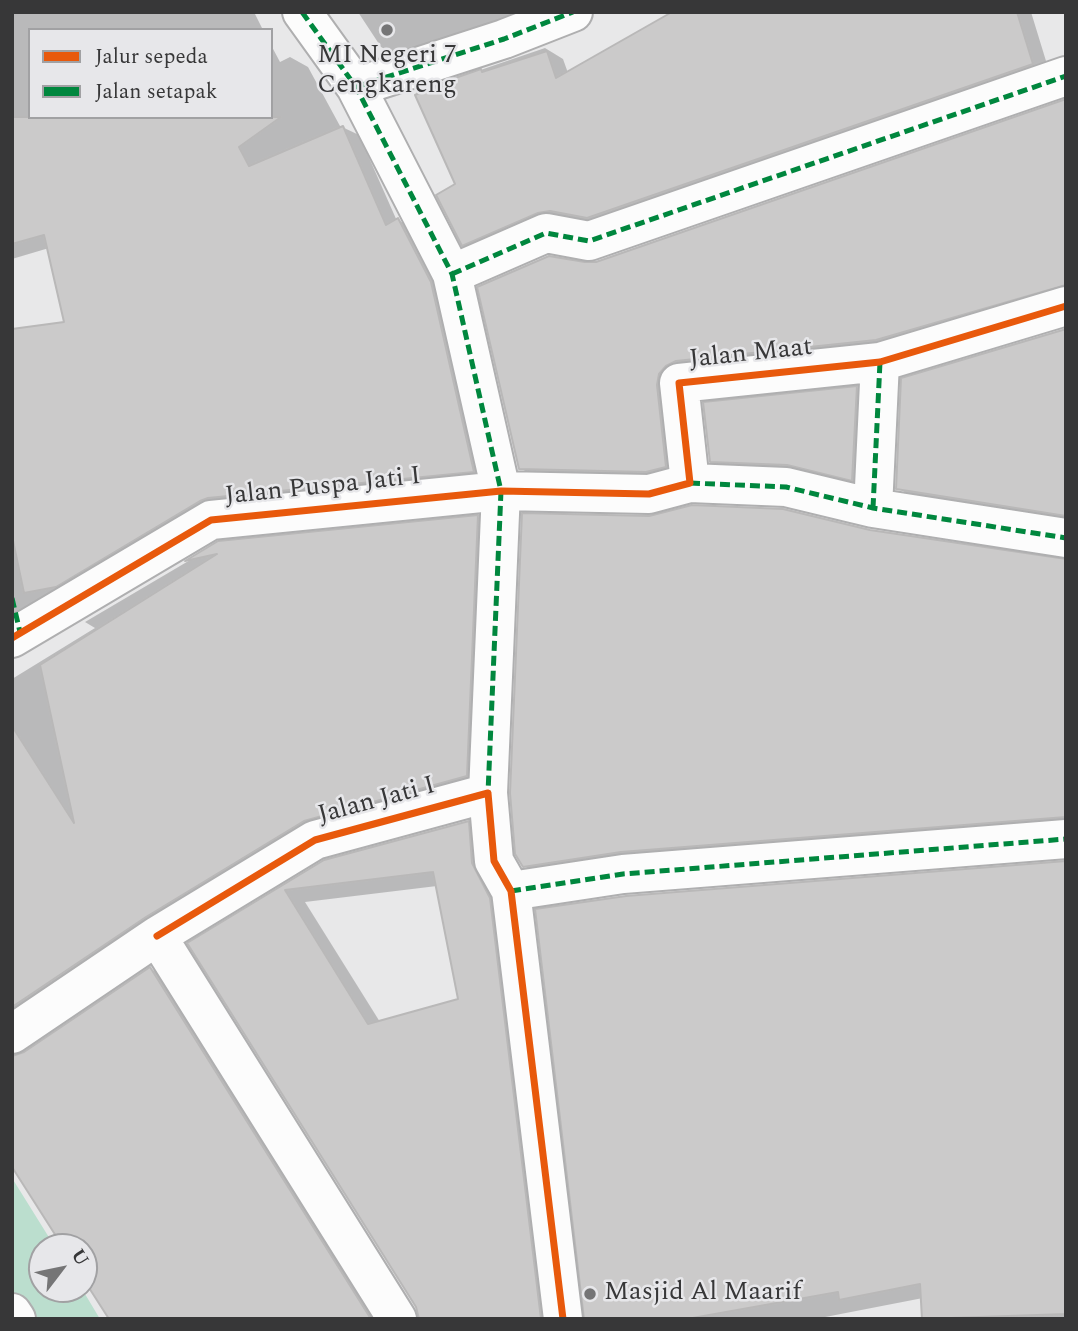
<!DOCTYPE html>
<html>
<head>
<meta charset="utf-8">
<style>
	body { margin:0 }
	#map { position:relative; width:1078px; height:1331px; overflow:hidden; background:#e8e8e9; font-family:Spectral,serif }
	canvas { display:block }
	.frame { position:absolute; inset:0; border:14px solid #373738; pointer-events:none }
	.legend { position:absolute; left:28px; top:28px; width:245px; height:91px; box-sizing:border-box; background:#e7e7ea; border:2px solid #a1a1a3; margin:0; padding:9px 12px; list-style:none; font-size:21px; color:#373738 }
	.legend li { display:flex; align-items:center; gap:14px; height:35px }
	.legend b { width:35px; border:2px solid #a1a1a3 }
	.north { position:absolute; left:28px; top:1233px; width:70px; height:70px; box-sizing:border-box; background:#e7e7ea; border:2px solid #a1a1a3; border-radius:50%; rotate:58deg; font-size:19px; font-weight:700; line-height:28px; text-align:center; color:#373738 }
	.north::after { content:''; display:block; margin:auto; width:24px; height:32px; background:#757576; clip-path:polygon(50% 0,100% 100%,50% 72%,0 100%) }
</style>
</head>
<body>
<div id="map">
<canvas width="1078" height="1331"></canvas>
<div class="frame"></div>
<ul class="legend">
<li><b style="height:9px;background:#e8590c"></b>Jalur sepeda</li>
<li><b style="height:9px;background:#00873e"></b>Jalan setapak</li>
</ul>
<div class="north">U</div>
</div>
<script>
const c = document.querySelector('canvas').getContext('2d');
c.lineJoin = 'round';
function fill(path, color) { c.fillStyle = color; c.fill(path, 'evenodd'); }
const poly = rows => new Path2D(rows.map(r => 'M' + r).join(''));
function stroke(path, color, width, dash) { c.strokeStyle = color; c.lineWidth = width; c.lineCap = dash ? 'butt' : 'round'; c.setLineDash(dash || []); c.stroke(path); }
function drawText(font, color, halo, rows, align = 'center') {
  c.font = font + ' Spectral,serif'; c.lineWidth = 5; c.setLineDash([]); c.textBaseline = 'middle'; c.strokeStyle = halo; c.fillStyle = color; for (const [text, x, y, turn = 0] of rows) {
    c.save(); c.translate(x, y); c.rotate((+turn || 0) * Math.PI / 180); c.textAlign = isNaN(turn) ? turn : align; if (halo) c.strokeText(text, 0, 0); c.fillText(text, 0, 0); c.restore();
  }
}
const green = poly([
	[12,1178,55,1247,42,1247,42,1289,82,1289,100,1319,28,1319,12,1293]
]);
const shadow = poly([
	[12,12,254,12,263,30,30,30,30,117,271,117,271,45,280,62,290,57,308,67,340,126,359,135,397,221,398,220,416,230,449,293,491,481,227,508,12,636,12,331,66,324,49,248,12,259],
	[358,12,547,12,400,57,381,47],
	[675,12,1031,12,1050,74,482,255,463,244,457,185,416,92,545,48,563,59,568,73],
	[1066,100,1066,299,675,396,684,477,539,479,520,468,585,264,597,263],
	[1066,331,1066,523,916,499,898,488],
	[857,388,876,399,872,490,731,472,711,461],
	[478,517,500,530,489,788,327,833,12,1047,12,679,95,628,85,622,219,543],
	[869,531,1066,561,1066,828,543,877,524,866],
	[468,823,490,836,554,1319,420,1319,417,1307,190,944,324,862],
	[437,886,460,1001,380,1022,305,902],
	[151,969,173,982,384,1319,110,1319,84,1277,84,1247,65,1247,12,1165,12,1049,15,1057,24,1054],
	[1066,999,1066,1319,924,1319,923,1298,815,1319,585,1319]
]);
const building = poly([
	[672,12,1017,12,1033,64,587,218,550,211,538,213,462,246,436,195,455,184,415,95,455,78,481,69,482,72,547,51,556,78,672,12],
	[1066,99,1066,285,876,340,676,361,666,366,659,374,657,385,666,467,646,472,519,469,477,287,549,256,585,262,596,262,1066,99],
	[12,117,281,117,239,147,249,166,343,126,386,225,398,218,431,282,474,472,208,498,200,501,56,587,24,593,12,536,12,329,64,322,44,235,12,244,12,117],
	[1066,329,1066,516,896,489,901,378,1066,329],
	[857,386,852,481,787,465,710,462,703,402,857,386],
	[692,505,783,509,870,530,1066,559,1066,817,621,852,523,867,515,854,510,793,522,513,649,516,692,505],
	[478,515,467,776,304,821,146,917,12,1007,12,726,74,823,40,665,217,554,185,561,218,541,478,515],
	[469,821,472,863,490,898,541,1319,419,1319,416,1307,187,943,324,860,469,821],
	[433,872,458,999,368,1024,285,890,433,872],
	[1066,861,1066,1314,922,1319,920,1284,839,1300,838,1292,687,1319,584,1319,535,909,626,896,1066,861],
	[150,967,371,1319,109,1319,84,1280,84,1247,63,1247,12,1167,12,1056,24,1052,150,967]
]);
const street = poly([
	[302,12,356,87,452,274,501,491,488,793],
	[356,87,504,39,573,12],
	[452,274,546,233,589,241,1066,76],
	[690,483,786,487,873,508,1066,538],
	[873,508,880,362],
	[12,638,211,520,501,491,649,494,690,483,679,383,880,362,1066,306],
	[511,891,623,874,1066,839],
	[157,936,315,840,488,793,494,861,511,891,563,1319],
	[12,1034,157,936,397,1319],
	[12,1313,16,1319]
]);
const quiet = poly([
	[302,12,356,87,452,274,501,491,488,793],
	[356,87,504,39,573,12],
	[452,274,546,233,589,241,1066,76],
	[690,483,786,487,873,508,1066,538],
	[873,508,880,362],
	[12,598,20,632],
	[511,891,623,874,1066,839]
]);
const cycleway = poly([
	[12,638,211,520,501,491,649,494,690,483,679,383,880,362,1066,306],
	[157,936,315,840,488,793,494,861,511,891,563,1319]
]);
const markers = [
	[387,30,7,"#757576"],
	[590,1294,7,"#757576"]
];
const poiNames = [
	["MI Negeri 7",387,57],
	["Cengkareng",387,87],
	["Masjid Al Maarif",604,1294,"left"]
];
const streetNames = [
	["Jalan Maat",751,355,-6],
	["Jalan Puspa Jati I",323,488,-6],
	["Jalan Jati I",377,802,-15]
];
fill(green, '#bbdece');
fill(shadow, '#0003');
fill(building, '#cbcaca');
stroke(building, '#b9b8b8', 2);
stroke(street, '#afafb0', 42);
stroke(street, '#fcfcfc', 38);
stroke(quiet, '#00873e', 5, [10, 5]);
stroke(cycleway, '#e8590c', 7);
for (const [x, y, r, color] of markers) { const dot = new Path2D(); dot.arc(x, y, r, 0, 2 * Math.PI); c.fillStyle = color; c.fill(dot); stroke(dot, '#e7e7ea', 2.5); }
drawText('26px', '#373738', '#e7e7ea', poiNames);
drawText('26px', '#373738', '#e7e7ea', streetNames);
</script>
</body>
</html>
